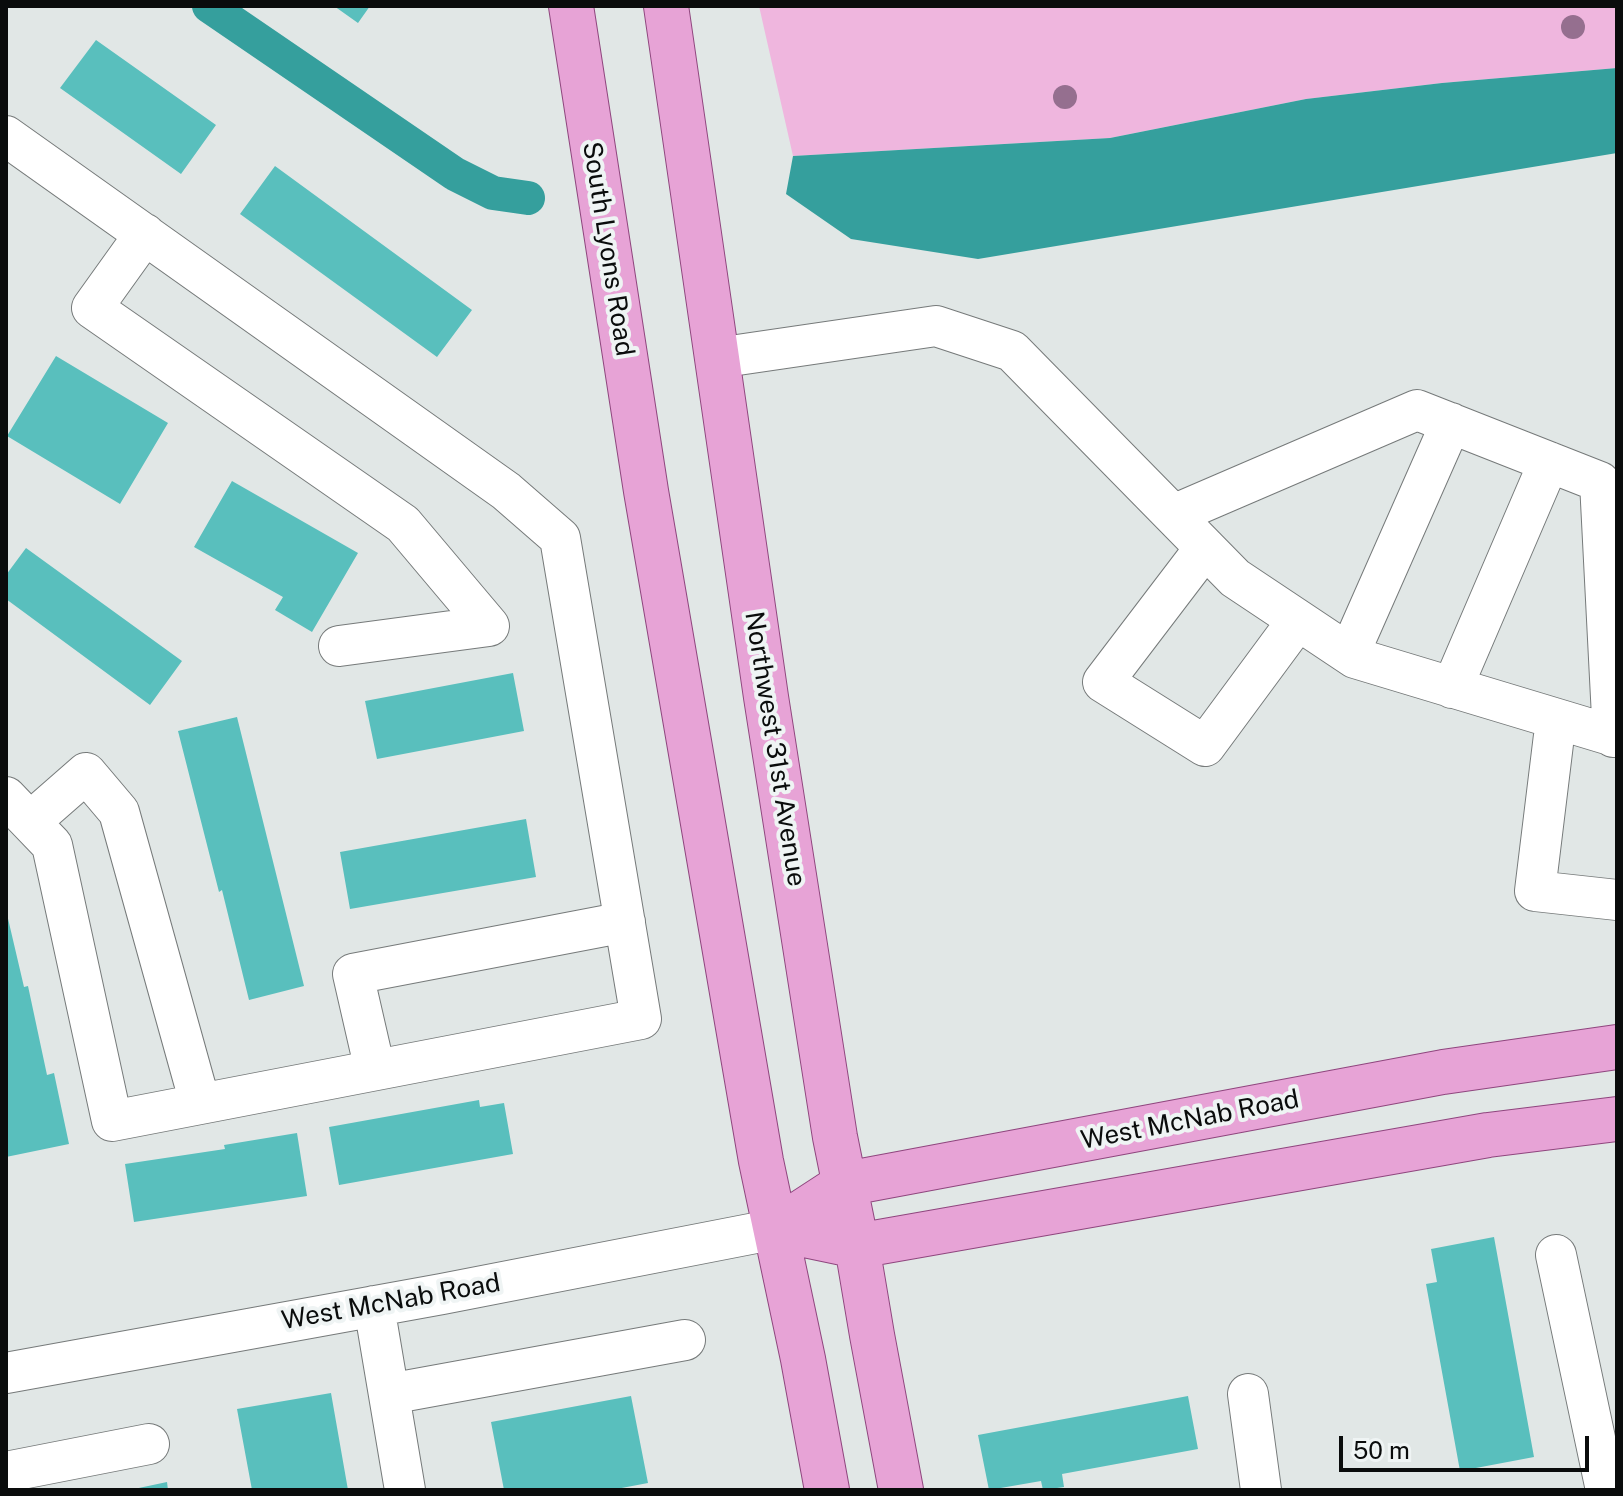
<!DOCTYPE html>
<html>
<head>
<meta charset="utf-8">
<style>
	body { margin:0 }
	#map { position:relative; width:1623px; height:1496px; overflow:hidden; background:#e1e7e6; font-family:"Public Sans",sans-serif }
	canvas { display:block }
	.frame { position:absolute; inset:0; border:8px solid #0a0c0c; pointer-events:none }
	.scale { position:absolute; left:1339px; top:1436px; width:250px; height:36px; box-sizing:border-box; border:4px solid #0a0c0c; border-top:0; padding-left:10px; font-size:24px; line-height:28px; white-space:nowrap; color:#0a0c0c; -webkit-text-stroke:6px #eff4f4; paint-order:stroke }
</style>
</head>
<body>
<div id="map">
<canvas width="1623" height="1496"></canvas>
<div class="frame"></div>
<div class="scale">50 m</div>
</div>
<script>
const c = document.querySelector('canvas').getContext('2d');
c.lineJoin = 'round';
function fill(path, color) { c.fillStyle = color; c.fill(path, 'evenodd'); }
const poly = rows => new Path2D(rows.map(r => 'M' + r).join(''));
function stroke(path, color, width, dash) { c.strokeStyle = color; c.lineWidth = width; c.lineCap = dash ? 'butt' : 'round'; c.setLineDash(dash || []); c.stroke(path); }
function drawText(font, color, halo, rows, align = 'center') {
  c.font = font + ' "Public Sans",sans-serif'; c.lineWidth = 8; c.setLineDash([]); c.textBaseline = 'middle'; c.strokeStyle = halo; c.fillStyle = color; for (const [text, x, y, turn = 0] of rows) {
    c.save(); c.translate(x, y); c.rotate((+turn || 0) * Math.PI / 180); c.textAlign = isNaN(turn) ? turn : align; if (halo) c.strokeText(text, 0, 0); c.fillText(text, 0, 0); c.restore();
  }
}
const green = poly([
	[759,6,1617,6,1617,68,1442,83,1306,99,1110,138,793,156]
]);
const water = poly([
	[1617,68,1617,153,978,259,851,239,786,194,793,156,1110,138,1306,99,1442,83]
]);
const canal = poly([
	[209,6,455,174,493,193,528,198]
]);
const building = poly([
	[334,6,370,6,358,23],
	[96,40,216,125,181,174,60,88],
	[275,166,472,310,437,357,240,214],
	[56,356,168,423,120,504,7,436],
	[232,481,358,553,312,632,275,610,283,597,194,547],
	[26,548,182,661,150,705,6,599,6,575],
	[513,673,524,731,377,759,365,701],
	[237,717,304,986,249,1000,222,890,219,892,178,731],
	[526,819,536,877,350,909,340,852],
	[6,910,24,987,28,986,47,1075,54,1073,69,1144,6,1157],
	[479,1100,480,1107,504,1103,513,1154,339,1185,329,1127],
	[297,1133,307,1196,134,1222,125,1164,225,1149,224,1145],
	[1494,1237,1534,1457,1460,1471,1426,1284,1437,1282,1431,1249],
	[331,1393,348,1490,252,1490,237,1409],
	[631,1396,648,1483,611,1490,504,1490,491,1422],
	[1188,1396,1198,1449,1062,1474,1064,1487,1043,1490,1041,1481,989,1490,978,1435],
	[167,1482,168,1490,134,1490,134,1489]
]);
const minor = poly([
	[6,136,506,491,560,538,641,1019,112,1121,52,845,6,797],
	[145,234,92,308,403,524,489,626,339,646],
	[717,358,936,326,1012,351,1235,578,1355,658,1617,737],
	[1173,515,1417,410,1600,482,1613,737],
	[1205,548,1103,682,1205,746,1298,620],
	[1349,654,1451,423],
	[1452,688,1549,462],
	[1556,719,1535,891,1617,900],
	[30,822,86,773,119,812,200,1103],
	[375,1070,353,974,625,922],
	[1556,1255,1606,1490],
	[374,1306,405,1490],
	[6,1373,442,1294,776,1229],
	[389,1394,685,1340],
	[1248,1394,1261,1490],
	[6,1472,149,1444]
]);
const major = poly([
	[571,6,646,491,761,1161,803,1359,827,1490],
	[666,6,766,697,835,1137,857,1246,872,1335,901,1490],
	[776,1229,845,1184,1443,1072,1617,1047],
	[776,1229,857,1246,1488,1135,1617,1119]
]);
const trees = [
	[1573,27],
	[1065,97]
];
const streetNames = [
	["South Lyons Road",608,249,81],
	["Northwest 31st Avenue",775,749,81],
	["West McNab Road",1190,1120,-11],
	["West McNab Road",391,1302,-10]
];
fill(green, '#efb6de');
fill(water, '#359f9d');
stroke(canal, '#359f9d', 34);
fill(building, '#59bfbd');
stroke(minor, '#767a7a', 42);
stroke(major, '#8f467e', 46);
stroke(minor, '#fff', 40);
stroke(major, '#e7a3d6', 44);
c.fillStyle = '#956f8f';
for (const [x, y] of trees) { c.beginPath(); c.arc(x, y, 12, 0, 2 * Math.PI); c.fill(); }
drawText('26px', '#0a0c0c', '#eff4f4', streetNames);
</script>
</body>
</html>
